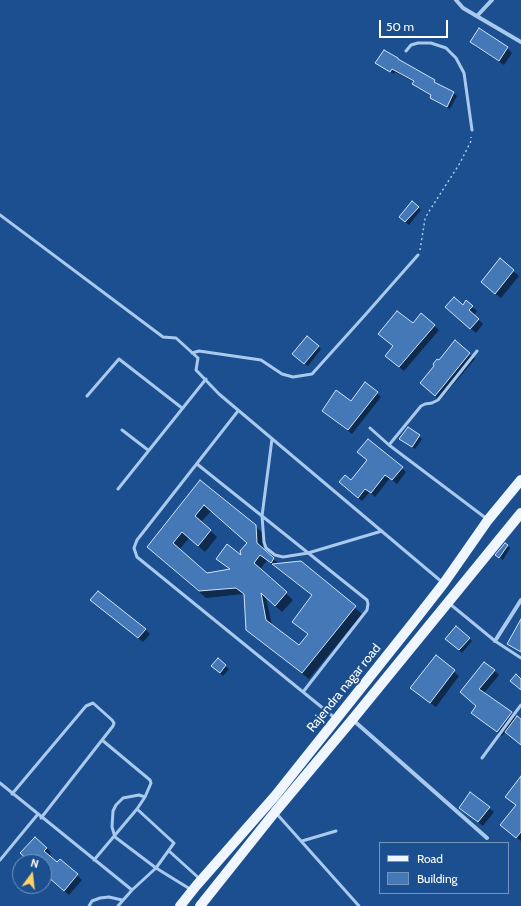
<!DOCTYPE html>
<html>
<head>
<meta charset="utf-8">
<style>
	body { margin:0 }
	#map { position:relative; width:521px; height:906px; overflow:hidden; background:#1b4f8f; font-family:Cabin,sans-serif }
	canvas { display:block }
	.legend { position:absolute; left:379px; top:842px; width:130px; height:52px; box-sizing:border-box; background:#1b4f8f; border:1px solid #7695bc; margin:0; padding:5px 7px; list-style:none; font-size:12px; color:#fff }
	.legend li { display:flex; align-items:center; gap:8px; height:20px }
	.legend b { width:20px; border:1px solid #7695bc }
	.north { position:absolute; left:12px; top:854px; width:40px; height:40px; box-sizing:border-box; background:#1b4f8f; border:1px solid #7695bc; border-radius:50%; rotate:15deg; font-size:11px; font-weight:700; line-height:16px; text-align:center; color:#fff }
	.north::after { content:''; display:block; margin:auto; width:14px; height:18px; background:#ffd166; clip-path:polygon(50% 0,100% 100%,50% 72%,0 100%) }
	.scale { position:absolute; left:379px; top:20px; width:69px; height:18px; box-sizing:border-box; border:2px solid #fff; border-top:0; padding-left:5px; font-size:12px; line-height:14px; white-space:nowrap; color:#fff; -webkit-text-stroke:3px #1b4f8f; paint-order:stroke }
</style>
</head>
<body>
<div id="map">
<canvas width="521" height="906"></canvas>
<ul class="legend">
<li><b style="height:5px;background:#f0f6ff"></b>Road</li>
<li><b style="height:11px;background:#4478b7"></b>Building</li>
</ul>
<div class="north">N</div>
<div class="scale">50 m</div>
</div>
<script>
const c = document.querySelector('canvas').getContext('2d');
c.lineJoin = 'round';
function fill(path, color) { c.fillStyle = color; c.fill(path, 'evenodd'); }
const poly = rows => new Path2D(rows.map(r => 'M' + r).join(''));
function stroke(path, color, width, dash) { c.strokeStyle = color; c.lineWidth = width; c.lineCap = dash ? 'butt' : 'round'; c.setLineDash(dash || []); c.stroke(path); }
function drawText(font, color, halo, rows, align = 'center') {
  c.font = font + ' Cabin,sans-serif'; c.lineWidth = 4; c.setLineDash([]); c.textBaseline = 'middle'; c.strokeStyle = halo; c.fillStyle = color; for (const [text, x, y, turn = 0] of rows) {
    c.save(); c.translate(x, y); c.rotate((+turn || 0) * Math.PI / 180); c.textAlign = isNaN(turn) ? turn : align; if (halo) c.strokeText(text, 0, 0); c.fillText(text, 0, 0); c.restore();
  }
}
const shadow = poly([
	[471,42,507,48,512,53,504,65,476,47],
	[401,62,435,81,437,85,454,93,457,96,450,109,434,101,431,98,432,96,416,87,413,84,414,82,395,72,394,74,377,63],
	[418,207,421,210,409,225,403,220],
	[500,260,519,276,501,298,487,287],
	[463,306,472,307,477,311,474,315,483,324,476,333,451,312],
	[413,324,434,326,439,330,404,371,391,360],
	[455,342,475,359,440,400,426,388,439,361],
	[318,346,321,349,308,366,296,357],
	[377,393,381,397,352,434,323,411],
	[419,436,422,439,415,449,404,441],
	[368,440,406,472,397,484,390,478,375,497,370,492,362,501,344,486,351,481,368,460],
	[200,482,262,532,263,550,279,564,300,562,362,614,309,679,254,636,245,595,243,594,206,598,154,553],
	[211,511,248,543,242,557,217,558,230,570,207,574,179,550,189,538,205,552,217,537,201,522],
	[267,561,313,596,293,622,308,635,300,647,272,625,266,598,282,612,293,600,260,569],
	[507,545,510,548,503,560,496,555],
	[97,605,145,629,150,634,143,642],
	[469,638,472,641,462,653,450,642],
	[436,657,459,676,436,707,417,693],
	[218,660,229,669,223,676,216,669],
	[494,670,499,675,484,693,510,713,496,732,472,713,477,706,461,692],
	[512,714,521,721,521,744,506,731,502,736,497,733],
	[521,778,521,841,506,829,517,806,506,797],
	[460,808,489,808,494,812,483,826],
	[47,848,51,853,49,856,57,864,60,860,82,880,69,895,53,881,51,874,44,868,44,862,31,862]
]);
const building = poly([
	[479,28,508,47,499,61,470,42,479,28],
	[384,50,398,58,398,59,435,80,434,82,454,92,447,107,430,98,431,95,412,84,414,81,392,69,390,72,375,63,384,50],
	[412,201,419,207,405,222,399,217,412,201],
	[500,258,514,270,495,294,481,282,500,258],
	[454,297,463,305,466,300,473,306,469,310,479,319,470,329,445,307,454,297],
	[397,311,413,323,421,313,435,325,399,367,385,356,393,346,378,334,397,311],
	[307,336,319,346,304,364,292,354,307,336],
	[455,340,470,353,435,396,420,383,434,366,433,364,437,359,439,360,455,340],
	[365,382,378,392,348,430,322,411,336,390,351,401,365,382],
	[408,427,420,435,412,447,399,439,408,427],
	[368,439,403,467,392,480,385,475,371,493,365,489,358,498,339,482,345,475,351,480,367,460,357,452,368,439],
	[200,480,256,525,257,543,274,558,271,563,260,555,254,563,287,592,275,606,261,593,266,620,299,645,308,634,292,622,312,595,272,564,301,561,356,606,302,673,246,630,244,594,236,588,199,591,147,547,200,480],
	[204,505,247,543,240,551,241,555,227,544,216,559,230,569,207,573,173,543,182,532,198,546,211,530,195,516,204,505],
	[505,543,508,545,499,558,495,555,505,543],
	[98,591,146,629,138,638,90,600,98,591],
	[521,619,521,652,507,644,521,619],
	[456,626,470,638,459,650,445,639,456,626],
	[436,655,455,670,430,703,410,688,436,655],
	[218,658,226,665,220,673,211,666,218,658],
	[484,662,495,670,479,689,512,712,497,732,471,713,476,706,460,692,484,662],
	[516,674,521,679,521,690,510,681,516,674],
	[517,716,521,719,521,745,505,732,517,716],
	[521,776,521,832,516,838,500,825,516,805,505,797,521,776],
	[470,792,490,807,478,822,459,808,470,792],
	[35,837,47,848,44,851,57,862,60,859,78,874,64,891,47,876,50,873,44,868,44,862,30,862,20,853,35,837]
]);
const path = poly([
	[420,250,425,219,428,213,460,163,471,141,471,137]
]);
const lane = poly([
	[406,51,411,45,418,43,431,43,446,48,456,58,464,73,472,130],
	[0,215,163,337,176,338,198,358,196,370,219,394,442,582],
	[192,353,199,351,261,360,282,374,293,377,312,374,366,314,418,255],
	[87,396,119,359,182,408],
	[238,411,137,540,134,548,137,557,335,718],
	[370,428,389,445,487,519],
	[122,430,148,450],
	[272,439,262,516,264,542,266,548,275,555,283,557,308,553,382,531],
	[389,445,421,406,425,404,432,403,438,400,477,351],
	[197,464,367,600,368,604,367,610,303,692],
	[118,489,206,379],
	[450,604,495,641,521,658],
	[482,758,521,705],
	[0,783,132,890],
	[12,794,86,706,93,703,112,720,114,723,113,726,41,818],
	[137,809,174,843,156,868,115,837,112,827,113,811,116,805,123,798,139,795,145,797],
	[276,813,359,906],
	[302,841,336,831],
	[169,851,201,880],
	[0,860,38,814],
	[94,860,137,809,145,797,151,783,150,780,102,740],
	[89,906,92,901,100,898,109,897,122,900],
	[118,906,132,890,156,868,190,889]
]);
const street = poly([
	[456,0,463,8,521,42],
	[477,16,492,0],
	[495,641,521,600],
	[353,720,487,838]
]);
const primary = poly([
	[180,906,196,886,275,796,412,624,444,583,488,520,521,480],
	[200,906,275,812,352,720,521,513]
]);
const streetNames = [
	["Rajendra nagar road",344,688,-51]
];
fill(shadow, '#0007');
fill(building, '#4478b7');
stroke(building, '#cfe3fa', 1);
stroke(path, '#a9c9ee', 1.5, [2, 3]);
stroke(lane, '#a9c9ee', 3);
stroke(street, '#a9c9ee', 4);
stroke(primary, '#f0f6ff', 10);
drawText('13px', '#fff', '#1b4f8f', streetNames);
</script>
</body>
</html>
